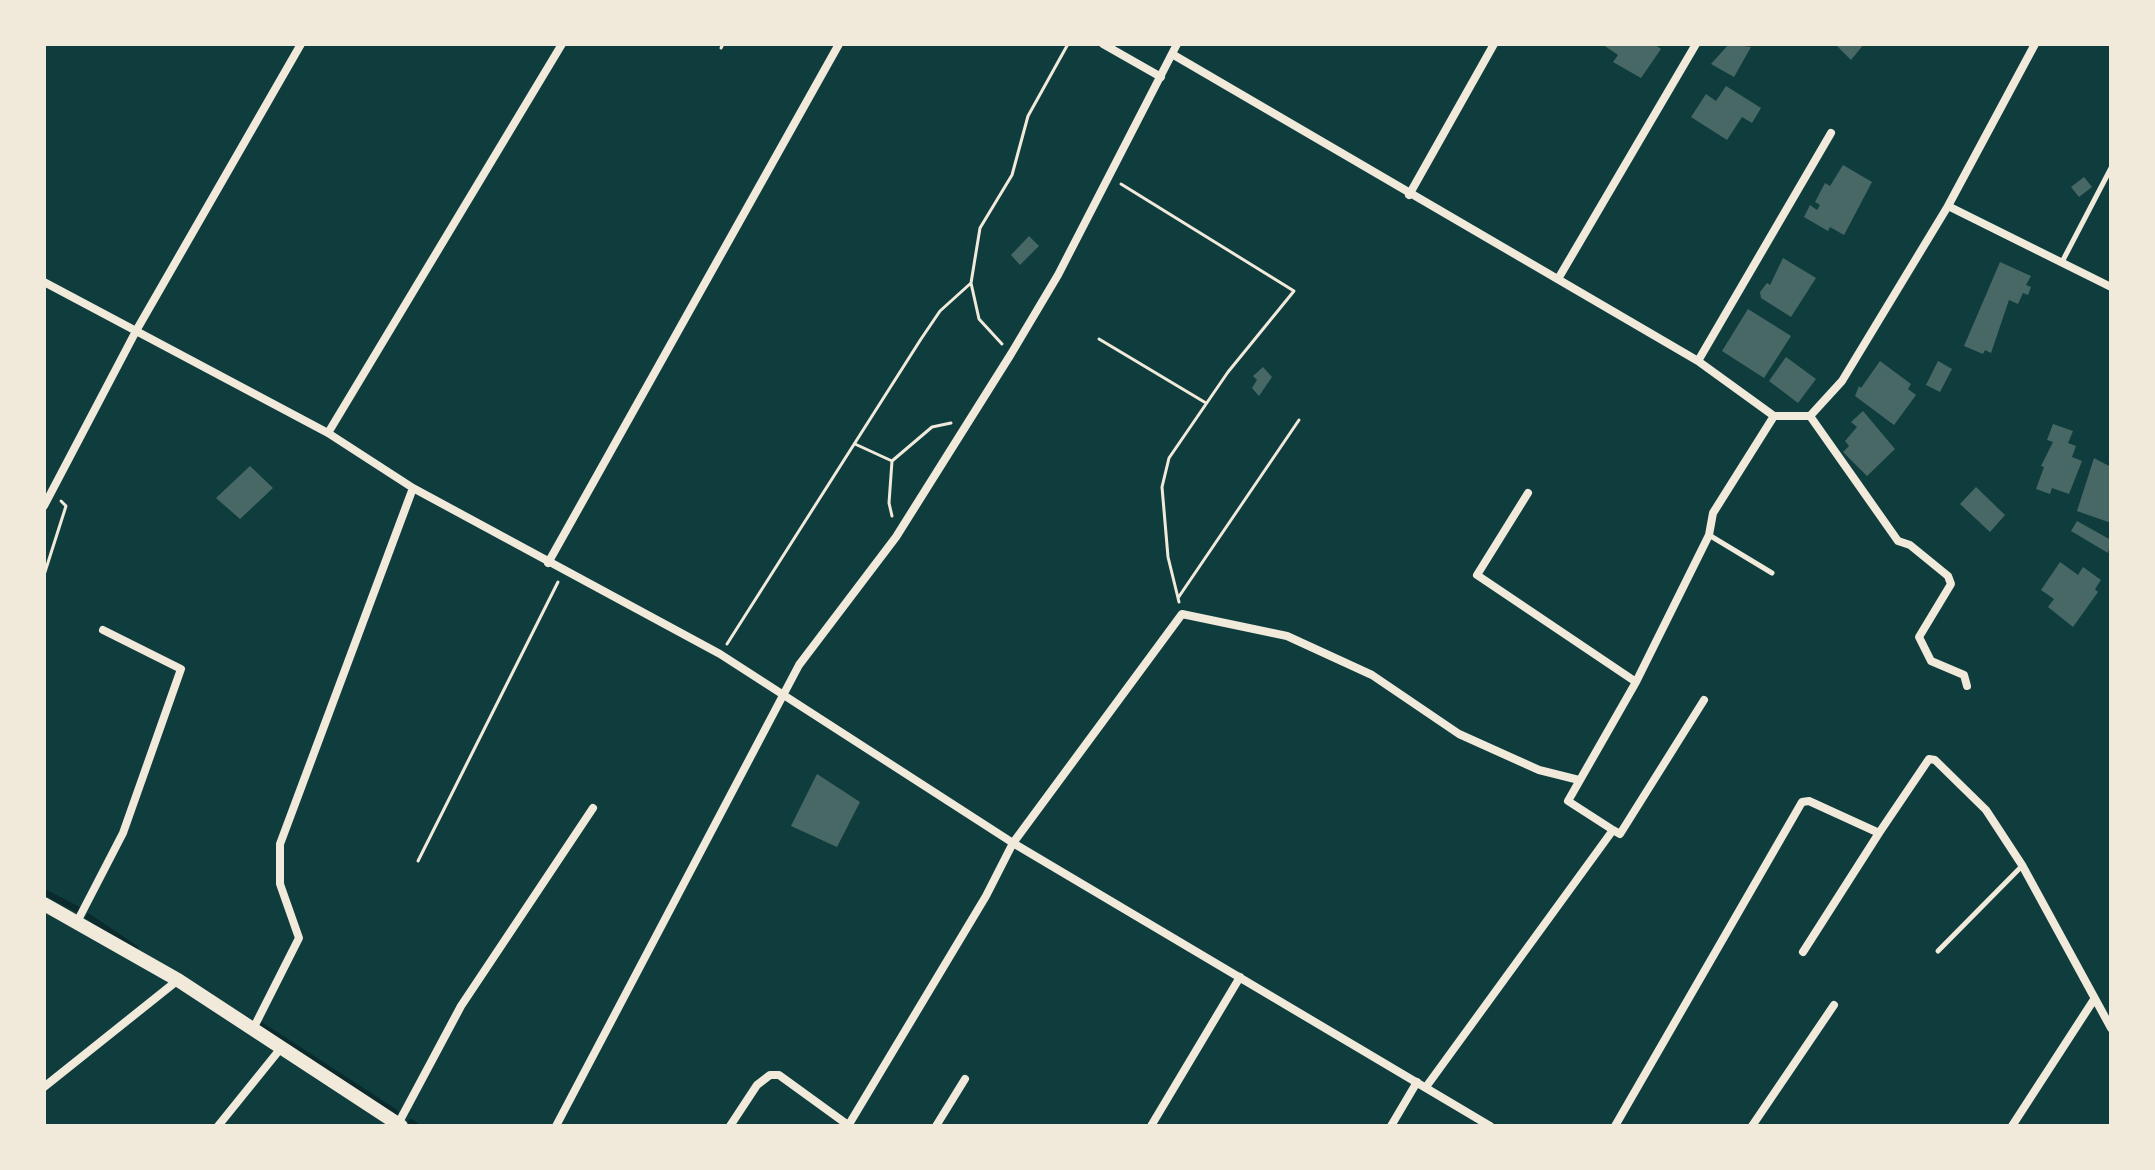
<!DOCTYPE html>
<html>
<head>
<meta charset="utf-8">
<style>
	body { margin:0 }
	#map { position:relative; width:2155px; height:1170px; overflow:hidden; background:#0f3d3e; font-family:Helvetica,sans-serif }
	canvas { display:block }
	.frame { position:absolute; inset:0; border:46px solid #f1e9da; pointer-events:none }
</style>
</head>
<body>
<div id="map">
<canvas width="2155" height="1170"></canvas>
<div class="frame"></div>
</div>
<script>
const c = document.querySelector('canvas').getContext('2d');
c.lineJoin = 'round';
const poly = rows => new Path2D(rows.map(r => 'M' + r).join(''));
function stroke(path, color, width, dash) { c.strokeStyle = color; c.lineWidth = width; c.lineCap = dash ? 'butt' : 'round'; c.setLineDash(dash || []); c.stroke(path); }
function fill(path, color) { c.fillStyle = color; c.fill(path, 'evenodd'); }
const stream = poly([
	[44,892,77,909],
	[89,917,135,948],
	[261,1025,395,1112],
	[411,1122,417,1126]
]);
const building = poly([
	[1602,44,1654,44,1661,49,1641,78,1613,62,1618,55],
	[1729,44,1751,47,1734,77,1711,64],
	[1835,44,1864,44,1851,60],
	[1726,86,1761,108,1752,123,1742,117,1727,140,1691,117,1706,94,1716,101],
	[1843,165,1872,182,1844,235,1830,227,1828,231,1804,217,1810,205,1817,210,1820,205,1815,202,1825,183,1830,186],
	[2084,177,2092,187,2079,197,2071,187],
	[1029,236,1039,246,1020,265,1011,255],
	[1783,258,1816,278,1791,317,1761,298,1760,292,1767,283,1770,285],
	[2000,262,2031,276,2026,285,2031,287,2028,295,2023,293,2018,304,2009,300,1991,353,1985,350,1983,354,1964,346],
	[1748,309,1791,336,1764,378,1722,351],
	[1786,357,1816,379,1798,403,1769,381],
	[1880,361,1911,384,1908,389,1916,395,1894,425,1855,396,1859,386,1861,388],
	[1938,361,1952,369,1940,392,1926,385],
	[1263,367,1272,377,1259,396,1252,388,1257,380,1253,376],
	[1863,411,1895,449,1867,476,1843,452,1849,446,1845,441,1857,427,1851,422],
	[2053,424,2073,431,2068,443,2076,446,2072,457,2082,461,2069,494,2052,488,2050,494,2036,489,2044,467,2041,466,2053,442,2047,440],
	[2094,458,2111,467,2111,523,2077,511],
	[250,466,273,488,240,519,216,498],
	[1976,487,2005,515,1990,532,1960,504],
	[2077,521,2111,540,2108,553,2071,531],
	[2060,562,2078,575,2083,567,2101,580,2095,589,2098,592,2073,627,2048,607,2054,599,2041,590],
	[817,774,860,802,837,847,791,826]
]);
const path = poly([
	[721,48,723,44],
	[1121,184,1294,291,1228,372,1169,458,1162,487,1168,557,1179,602],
	[1099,339,1206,403],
	[1002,344,979,319,971,283,980,228,1012,175,1028,116,1068,44],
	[855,444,892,461,889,503,892,516],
	[892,461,932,427,951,423],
	[44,575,66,506,61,501],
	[1178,598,1299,420],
	[727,644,921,339,940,311,971,283],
	[418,861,558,582]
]);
const service = poly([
	[2062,262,2111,168],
	[1709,535,1772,573],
	[1938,951,2022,866]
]);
const minor = poly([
	[1103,44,1161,77],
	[2035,44,1948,206,2111,287],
	[1172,54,1698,361,1774,416,1810,416,1842,381,1948,206],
	[1409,195,1494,44],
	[1558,279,1696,44],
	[44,282,328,433,413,488,720,654,1013,843,1490,1126],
	[1698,361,1831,133],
	[1810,416,1898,541,1910,545,1948,576,1951,584,1919,637,1931,661,1964,675,1967,686],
	[328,433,562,44],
	[1528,493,1477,575,1636,682],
	[44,506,136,331,301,44],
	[548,563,839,44],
	[1613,830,1620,834,1704,700],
	[77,922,123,833,181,669,103,630],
	[1803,952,1879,833],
	[253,1029,299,938,280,884,280,844,413,488],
	[44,1087,178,980],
	[1426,1087,1613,830,1568,801,1636,682,1709,535,1713,513,1774,416],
	[398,1124,461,1006,593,808],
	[218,1126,281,1048],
	[556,1126,799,665,896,537,1011,354,1058,275,1177,44],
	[730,1126,757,1085,770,1075,779,1075,848,1125],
	[848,1126,986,896,1013,843,1182,614,1287,636,1372,675,1459,734,1539,770,1579,780],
	[936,1126,965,1079],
	[1151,1126,1240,977],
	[1391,1126,1417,1082],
	[1615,1126,1802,802,1809,801,1879,833,1929,759,1935,760,1986,810,2022,865,2111,1028],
	[1752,1126,1834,1005],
	[2012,1126,2093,1001]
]);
const secondary = poly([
	[44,904,178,980,401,1126]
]);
stroke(stream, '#0a2a2b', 6);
fill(building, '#486865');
stroke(path, '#f1e9da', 3);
stroke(service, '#f1e9da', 5);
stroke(minor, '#f1e9da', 8);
stroke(secondary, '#f1e9da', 14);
</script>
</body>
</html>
